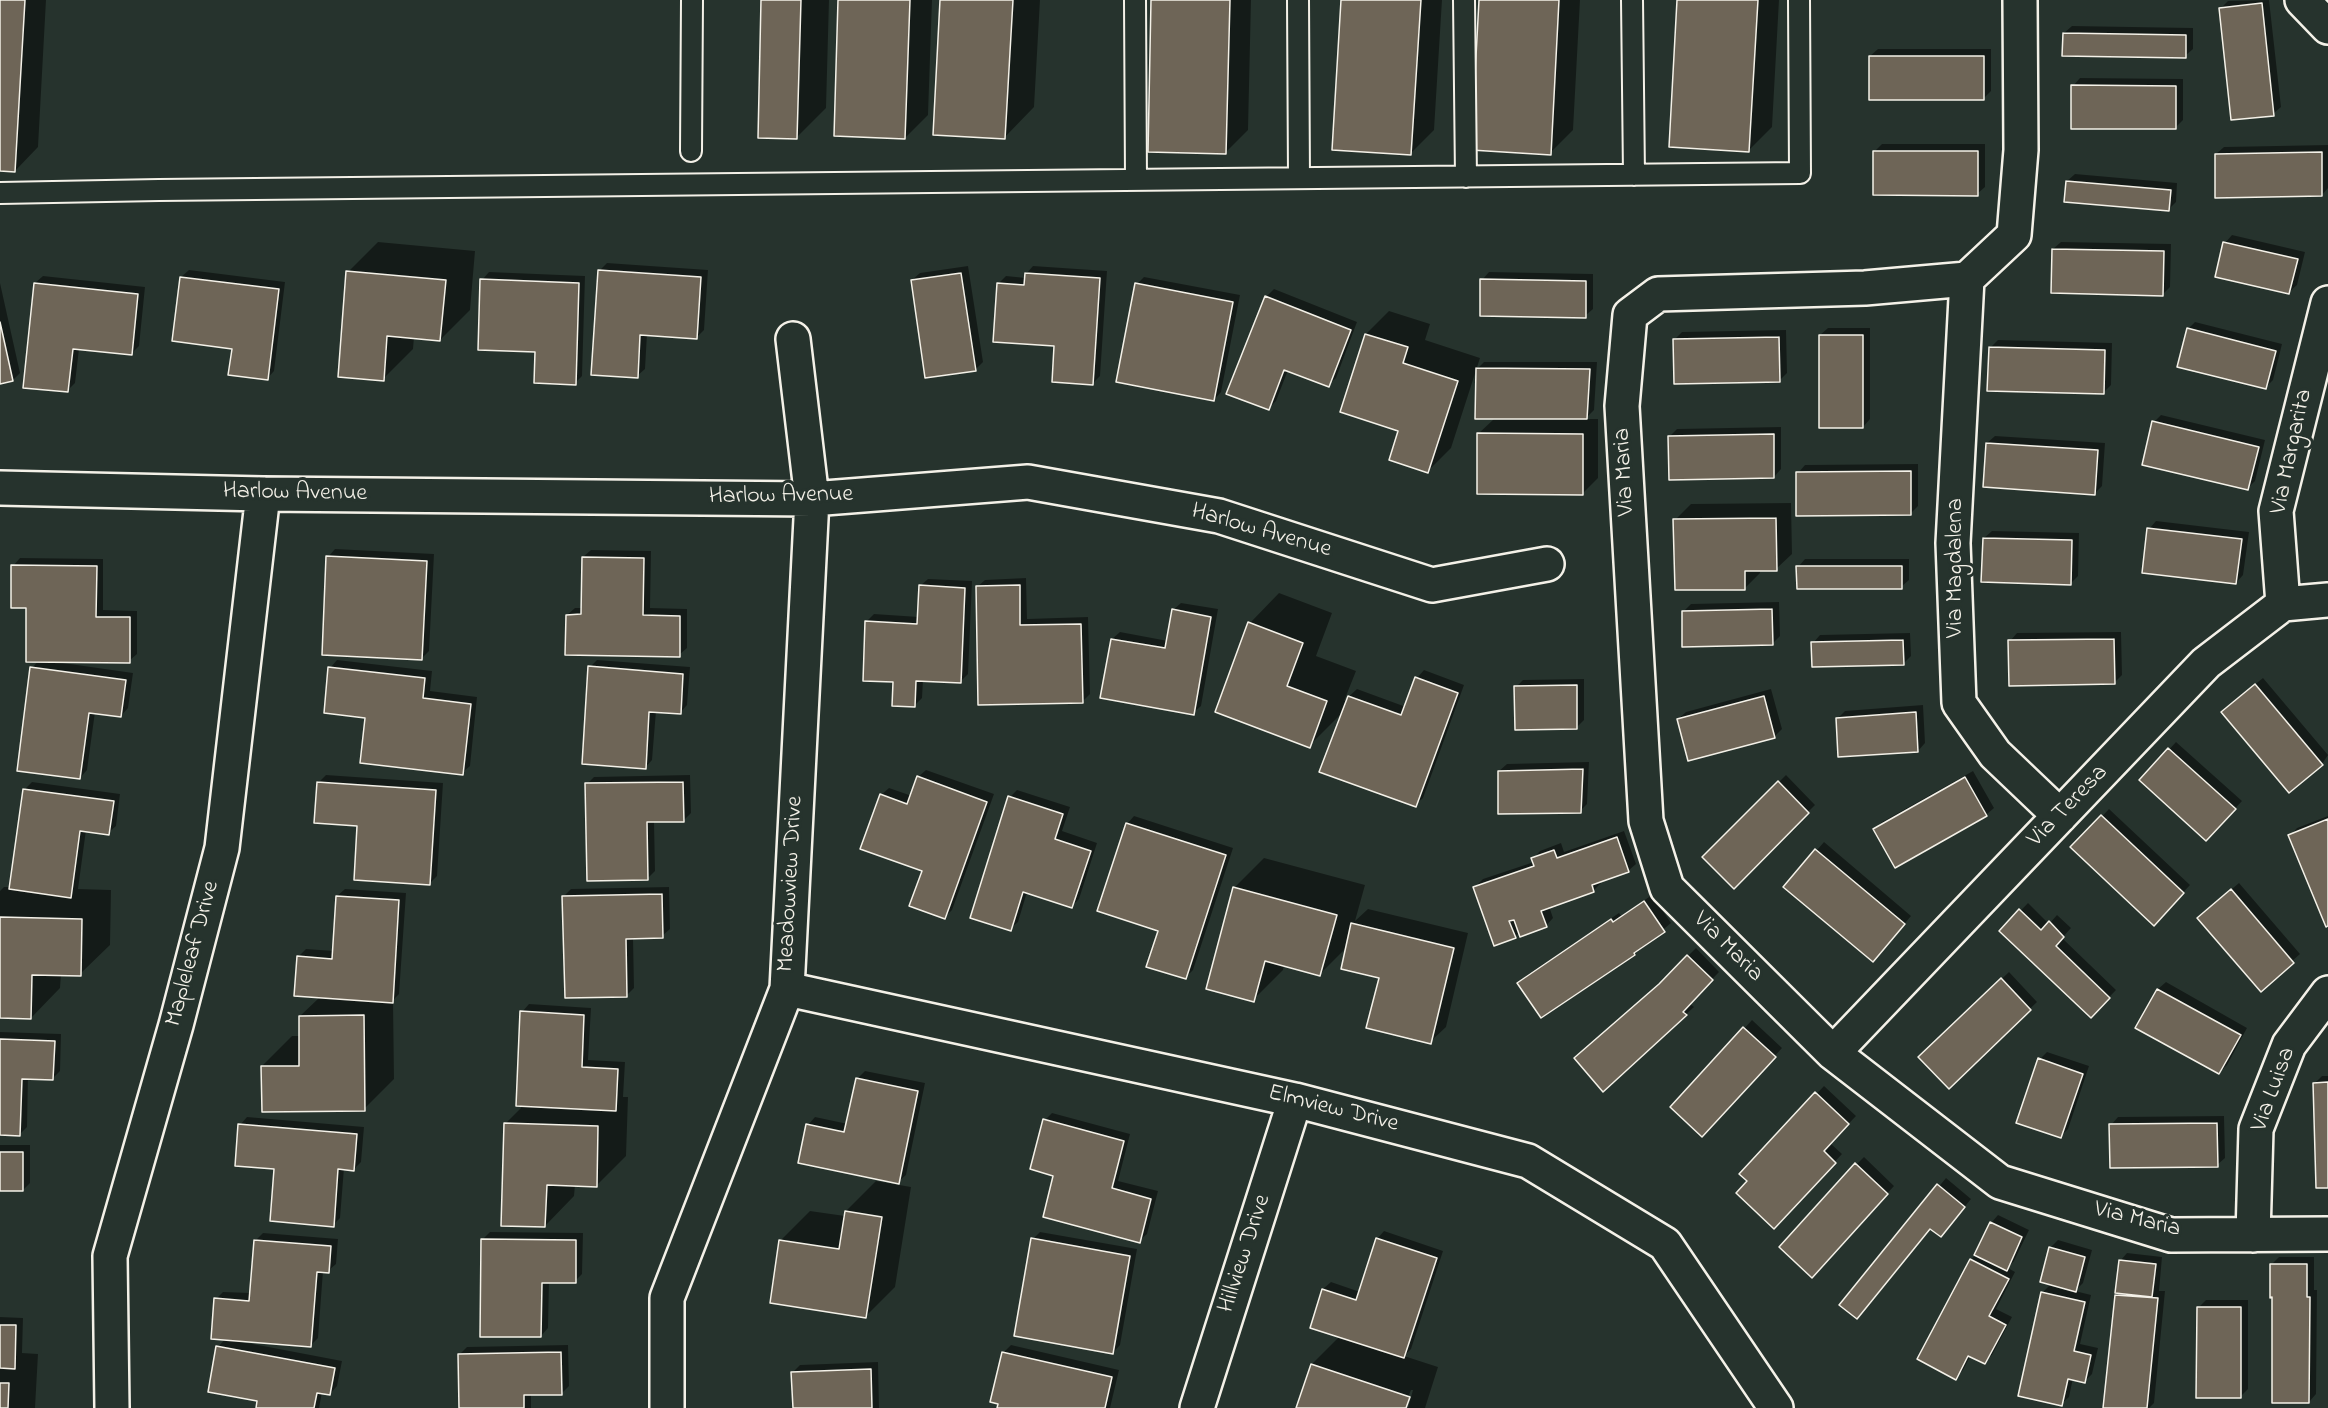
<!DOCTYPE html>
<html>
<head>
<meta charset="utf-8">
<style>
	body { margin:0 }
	canvas { display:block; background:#26332d }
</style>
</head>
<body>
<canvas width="2328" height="1408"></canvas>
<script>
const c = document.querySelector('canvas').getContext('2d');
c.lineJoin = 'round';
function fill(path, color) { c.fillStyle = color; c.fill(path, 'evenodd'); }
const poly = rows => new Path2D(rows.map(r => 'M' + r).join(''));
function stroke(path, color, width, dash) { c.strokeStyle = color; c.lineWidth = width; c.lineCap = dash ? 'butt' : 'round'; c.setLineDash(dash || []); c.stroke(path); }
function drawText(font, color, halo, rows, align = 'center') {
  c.font = font + ' "Indie Flower",sans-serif'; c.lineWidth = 6; c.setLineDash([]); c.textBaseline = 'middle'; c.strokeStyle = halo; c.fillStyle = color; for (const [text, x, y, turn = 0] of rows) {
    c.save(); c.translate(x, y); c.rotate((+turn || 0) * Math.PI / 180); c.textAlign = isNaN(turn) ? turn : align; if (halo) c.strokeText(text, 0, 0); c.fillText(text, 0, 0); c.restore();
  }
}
const shadow = poly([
	[0,0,46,0,38,147,15,171,0,170],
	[763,0,829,0,826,108,796,138],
	[840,0,932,0,928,115,905,138],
	[942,0,1040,0,1034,107,1005,137],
	[1153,0,1251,0,1248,130,1225,153],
	[1343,0,1442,0,1434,130,1411,153],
	[1480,0,1580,0,1573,130,1550,153],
	[1679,0,1779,0,1772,127,1749,150],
	[2269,0,2281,107,2273,114,2221,8,2228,1],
	[2072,26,2193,28,2193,49,2185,56,2064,33],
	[1878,49,1991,49,1991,91,1983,99,1870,56],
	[2080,78,2183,79,2183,120,2175,128,2073,86],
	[1882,144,1985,144,1985,187,1977,194,1874,152],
	[2328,145,2328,188,2322,195,2216,154,2224,147],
	[2075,174,2177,183,2176,202,2168,210,2067,181],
	[2232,235,2305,252,2297,285,2289,292,2225,243],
	[378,242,475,251,470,310,440,340,414,337,413,349,383,379,348,272],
	[2061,242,2171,244,2170,287,2163,294,2053,249],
	[607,263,708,270,704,330,696,338,647,334,645,369,637,376,600,270],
	[968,266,983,362,975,370,912,280,920,273],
	[1033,266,1107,271,1100,376,1092,384,998,284,1006,276,1026,278,1026,274],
	[189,270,285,282,274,371,267,379,234,348,181,277],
	[489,272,585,276,582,376,575,383,537,350,482,280],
	[1489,272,1593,274,1593,309,1585,316,1482,280],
	[43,276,145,287,139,346,131,354,79,349,75,383,67,391,35,283],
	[1144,277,1240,295,1221,392,1214,400,1137,284],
	[0,283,20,373,13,380,0,383],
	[1274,289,1357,322,1336,378,1328,385,1288,370,1276,401,1268,409,1266,297],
	[1389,311,1430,324,1425,340,1480,358,1451,448,1428,471,1400,430,1342,411,1366,334],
	[2195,322,2282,344,2273,380,2266,387,2188,329],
	[1828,328,1870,328,1870,419,1863,427,1820,335],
	[1786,330,1787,373,1779,381,1675,339,1682,332],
	[1998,340,2112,343,2111,385,2103,393,1990,348],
	[1484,362,1597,362,1594,410,1585,419,1598,419,1598,478,1582,494,1478,434,1495,418,1477,369],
	[2161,415,2265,440,2255,481,2247,489,2154,422],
	[1781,427,1781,469,1774,477,1670,436,1677,429],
	[1995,436,2105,443,2102,486,2095,493,1987,443],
	[1918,464,1918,506,1911,513,1798,473,1805,465],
	[1791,503,1792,554,1776,569,1760,570,1760,573,1745,588,1675,520,1691,504],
	[2156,521,2249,532,2243,575,2236,583,2149,529],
	[1992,531,2079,533,2078,576,2071,583,1984,538],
	[335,549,434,554,429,651,422,658,328,557],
	[591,550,651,551,650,608,687,609,687,648,679,655,567,615,575,608,582,608,583,557],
	[20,558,103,559,103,610,137,611,137,654,129,661,56,660,56,662,133,673,128,708,121,716,95,712,87,770,80,778,32,668,39,660,28,607,13,566],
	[1805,559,1909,559,1909,580,1901,587,1798,567],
	[1026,578,1027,619,1088,617,1090,694,1082,702,977,587,985,580],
	[928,579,972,581,968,674,960,682,923,680,922,698,915,705,895,681,866,622,874,614,919,617,920,586],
	[1279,593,1332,613,1316,656,1356,671,1344,701,1357,689,1406,707,1417,678,1424,670,1464,685,1423,798,1415,805,1344,711,1309,746,1250,623],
	[1779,602,1780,636,1773,643,1683,612,1691,604],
	[1181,603,1218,609,1201,706,1193,713,1112,639,1120,632,1168,641,1173,610],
	[2121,632,2122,675,2114,683,2010,641,2017,633],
	[1910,633,1911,656,1903,664,1813,643,1820,635],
	[337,660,432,671,430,691,477,697,470,766,462,773,367,716,330,668],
	[597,660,690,667,687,705,680,713,656,711,652,760,645,768,590,667],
	[2263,678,2328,755,2322,764,2230,705],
	[1584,679,1584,720,1576,728,1516,687,1523,680],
	[1771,689,1782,729,1774,737,1678,719,1686,712],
	[1923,705,1925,743,1918,751,1838,718,1845,711],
	[2176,742,2242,801,2213,832,2141,780],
	[1589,762,1587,804,1580,811,1499,771,1507,764],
	[926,770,994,794,952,910,945,917,923,870,881,795,889,788,912,796,918,777],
	[1973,771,1994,808,1986,815,1874,829,1882,822],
	[326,775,443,783,437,876,430,883,359,824,319,782],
	[690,775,691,813,684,820,654,821,655,871,647,879,587,784,594,777],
	[1786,775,1815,805,1734,886,1704,857],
	[32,782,120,794,116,826,108,833,86,830,78,889,111,890,110,945,80,974,61,974,60,988,31,1018,0,1017,0,891,4,887,11,887,25,789],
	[1017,790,1070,807,1062,831,1097,843,1079,899,1072,906,1027,892,1018,922,1010,929,1010,797],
	[2109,809,2190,885,2161,916,2073,847],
	[1134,816,1233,848,1193,970,1186,977,1160,930,1127,824],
	[2328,816,2328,925,2290,836,2297,828],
	[1624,831,1636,864,1628,871,1601,881,1601,883,1593,891,1549,906,1553,918,1546,926,1520,932,1515,937,1475,887,1483,879,1534,862,1533,859,1540,851,1561,843,1564,852],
	[1824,842,1911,916,1880,953,1785,887],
	[1264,858,1365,885,1355,921,1368,909,1468,933,1446,1027,1430,1042,1380,977,1348,946,1319,975,1284,965,1283,970,1253,1000,1235,887],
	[2239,883,2300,954,2261,989,2206,911],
	[669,887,670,929,662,936,633,937,634,988,626,996,564,896,571,889],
	[345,889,406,893,399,994,393,1000,394,1079,364,1109,262,1066,292,1036,300,1036,300,1016,320,997,298,957,306,949,334,951,337,896],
	[1652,895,1671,923,1634,954,1519,983,1527,975,1619,913,1621,916],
	[2028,903,2049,924,2057,915,2071,928,2062,938,2116,990,2091,1016,2001,931],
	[1696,948,1719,972,1689,1003,1694,1007,1603,1090,1666,978],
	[2009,972,2037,1002,1949,1087,1920,1057],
	[2166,982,2247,1028,2227,1065,2219,1073,2138,1027,2158,989],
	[529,1004,591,1008,588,1060,625,1062,623,1097,628,1097,626,1156,596,1186,575,1185,574,1196,545,1226,506,1123,524,1105,522,1012],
	[1752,1020,1782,1048,1710,1128,1672,1107],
	[0,1032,61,1034,60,1071,53,1078,28,1077,27,1127,20,1134,0,1134],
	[2047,1052,2089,1066,2068,1129,2061,1136,2040,1059],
	[865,1071,925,1083,906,1175,898,1182,808,1125,815,1117,848,1124,857,1079],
	[2322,1076,2328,1076,2328,1186,2315,1083],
	[1824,1086,1856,1116,1830,1143,1842,1154,1774,1227,1749,1181,1741,1174],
	[1052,1113,1130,1134,1118,1181,1158,1191,1147,1234,1139,1241,1055,1174,1045,1120],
	[2224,1116,2225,1158,2217,1165,2111,1125,2118,1117],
	[247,1117,364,1127,361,1162,354,1169,344,1168,340,1218,333,1225,276,1168,240,1125],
	[0,1145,30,1145,30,1183,23,1190,0,1190],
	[1864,1157,1894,1186,1819,1268,1856,1165],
	[1946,1178,1971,1199,1948,1227,1931,1227,1841,1305],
	[876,1181,911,1187,895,1287,865,1317,780,1241,810,1211,845,1216,846,1211],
	[1998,1215,2029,1230,2014,1261,2008,1268,2015,1272,1996,1309,2012,1317,1992,1355,1984,1362,1971,1355,1963,1370,1955,1378,1971,1260,1976,1254,1991,1223],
	[1384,1231,1443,1251,1411,1349,1404,1356,1438,1367,1425,1408,1408,1408,1413,1390,1411,1390,1404,1408,1297,1408,1312,1364,1340,1336,1311,1327,1323,1289,1331,1282,1360,1292,1377,1239],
	[490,1232,583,1233,582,1274,575,1281,549,1281,548,1328,541,1336,482,1240],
	[1040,1232,1137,1249,1120,1345,1113,1353,1033,1239],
	[263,1233,338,1239,336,1264,328,1271,323,1271,318,1338,311,1345,237,1339,237,1341,342,1361,337,1386,330,1394,322,1392,319,1408,258,1408,259,1399,218,1347,226,1338,216,1299,223,1292,251,1293,255,1241],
	[2058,1240,2092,1250,2083,1283,2075,1291,2091,1295,2080,1344,2098,1348,2092,1374,2085,1381,2073,1378,2069,1397,2061,1404,2042,1293,2051,1284,2050,1248],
	[2127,1253,2162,1257,2159,1291,2165,1291,2154,1403,2149,1408,2121,1408,2116,1295,2119,1293,2120,1261],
	[2279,1257,2314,1257,2314,1290,2317,1290,2316,1394,2309,1402,2274,1296,2271,1265],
	[2206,1300,2248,1300,2248,1389,2240,1397,2199,1307],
	[0,1317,23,1318,22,1353,38,1354,35,1408,0,1408],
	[568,1345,569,1386,562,1393,531,1394,531,1408,461,1408,459,1355,467,1347],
	[1011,1345,1119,1370,1110,1408,998,1408,1004,1352],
	[878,1362,879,1408,794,1408,793,1372,800,1365]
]);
const building = poly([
	[0,0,25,0,15,172,0,171,0,0],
	[761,0,801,0,797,139,758,138,761,0],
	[838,0,910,0,905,139,834,136,838,0],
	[940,0,1013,0,1005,139,933,135,940,0],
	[1151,0,1230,0,1226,154,1148,152,1151,0],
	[1341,0,1421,0,1411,155,1332,150,1341,0],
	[1479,0,1559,0,1551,155,1471,150,1479,0],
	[1677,0,1758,0,1749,152,1669,147,1677,0],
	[2262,3,2274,116,2231,120,2219,8,2262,3],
	[2063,33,2186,35,2186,58,2062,56,2063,33],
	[1869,56,1984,56,1984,100,1869,100,1869,56],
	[2071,85,2176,86,2176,129,2071,129,2071,85],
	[1873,151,1978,151,1978,196,1873,195,1873,151],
	[2322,152,2322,196,2215,198,2215,154,2322,152],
	[2066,181,2171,190,2169,211,2064,202,2066,181],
	[2223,242,2298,259,2289,294,2215,277,2223,242],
	[2052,249,2164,251,2163,296,2051,293,2052,249],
	[598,270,701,277,697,339,640,335,638,378,591,375,598,270],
	[346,271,446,280,440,341,387,336,384,381,338,377,346,271],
	[961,273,976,371,925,378,911,280,961,273],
	[1025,273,1100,278,1093,385,1052,382,1054,346,993,342,997,283,1024,285,1025,273],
	[180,277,279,289,268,380,228,375,232,349,172,341,180,277],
	[480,279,579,283,576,385,534,383,535,352,478,350,480,279],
	[1480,279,1586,281,1586,318,1480,316,1480,279],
	[34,283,138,294,132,355,73,349,68,392,23,388,34,283],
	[1135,283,1233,302,1214,401,1116,382,1135,283],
	[1265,296,1351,330,1329,387,1284,370,1269,410,1226,394,1265,296],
	[0,322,13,381,0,384,0,322],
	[2187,328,2276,351,2266,389,2177,367,2187,328],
	[1365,334,1408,347,1403,363,1458,381,1428,473,1389,460,1398,431,1340,412,1365,334],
	[1819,335,1863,335,1863,428,1819,428,1819,335],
	[1779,337,1780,382,1674,384,1673,339,1779,337],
	[1989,347,2105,350,2104,394,1987,391,1989,347],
	[1476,368,1590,369,1587,419,1475,419,1476,368],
	[2152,421,2259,447,2248,490,2142,465,2152,421],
	[1477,433,1583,434,1583,495,1477,494,1477,433],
	[1774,434,1774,478,1669,480,1668,436,1774,434],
	[1986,443,2098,450,2095,495,1983,487,1986,443],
	[1911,471,1911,515,1796,516,1796,472,1911,471],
	[1776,518,1777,571,1745,571,1745,590,1675,590,1673,519,1776,518],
	[2147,528,2242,539,2236,584,2142,573,2147,528],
	[1983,538,2072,540,2071,585,1981,582,1983,538],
	[326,556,427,561,422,660,322,655,326,556],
	[582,557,644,558,643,615,680,616,680,657,565,655,566,615,581,614,582,557],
	[11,565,97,566,96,617,130,617,130,663,26,662,26,608,11,608,11,565],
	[1796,566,1902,566,1902,589,1797,589,1796,566],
	[919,585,965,588,961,683,916,681,915,707,892,706,893,682,863,681,865,621,917,624,919,585],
	[1020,585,1020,625,1081,624,1083,703,978,705,976,586,1020,585],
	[1172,609,1211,617,1194,715,1100,698,1111,639,1165,648,1172,609],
	[1772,609,1773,645,1682,647,1682,611,1772,609],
	[1248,622,1303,643,1287,686,1327,701,1310,748,1215,712,1248,622],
	[2114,639,2115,684,2009,686,2008,640,2114,639],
	[1903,640,1904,665,1812,667,1811,642,1903,640],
	[588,666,683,674,681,714,649,712,646,769,582,764,588,666],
	[30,667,126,680,121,717,89,713,80,779,17,771,30,667],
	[328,667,425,678,423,698,471,704,463,775,360,763,365,718,324,713,328,667],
	[1415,677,1458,693,1416,807,1319,772,1348,696,1401,715,1415,677],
	[2255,684,2323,765,2289,793,2221,712,2255,684],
	[1577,685,1577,729,1515,730,1514,686,1577,685],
	[1764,696,1775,738,1688,761,1677,719,1764,696],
	[1916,712,1918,752,1838,757,1836,718,1916,712],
	[2168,748,2236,809,2206,841,2139,780,2168,748],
	[1583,769,1581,813,1498,814,1498,771,1583,769],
	[917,776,987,802,945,919,909,906,922,871,860,849,880,794,907,804,917,776],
	[1965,777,1987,816,1895,868,1873,829,1965,777],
	[1778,781,1809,813,1734,889,1702,857,1778,781],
	[317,782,436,790,430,885,354,880,357,826,314,823,317,782],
	[683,782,684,822,647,822,648,880,587,881,585,783,683,782],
	[23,789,114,801,109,835,80,831,71,898,9,889,23,789],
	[1008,796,1063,814,1055,839,1091,851,1072,908,1023,892,1011,931,970,918,1008,796],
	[2101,815,2184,893,2154,926,2070,847,2101,815],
	[2328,819,2328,926,2326,927,2288,835,2328,819],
	[1126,823,1226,855,1186,979,1146,967,1158,931,1097,911,1126,823],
	[1617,837,1629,872,1592,885,1594,892,1541,911,1547,927,1520,937,1514,920,1509,921,1516,938,1494,946,1473,887,1534,866,1531,858,1554,850,1557,858,1617,837],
	[1815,849,1905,924,1873,962,1783,887,1815,849],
	[1233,887,1337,915,1320,976,1265,961,1254,1002,1206,989,1233,887],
	[2231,889,2294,963,2261,992,2197,918,2231,889],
	[662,894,663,938,626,939,627,997,565,998,562,896,662,894],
	[336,896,399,900,393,1003,294,996,297,956,332,959,336,896],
	[1644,901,1665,932,1634,953,1635,955,1541,1018,1517,983,1611,919,1613,922,1644,901],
	[2019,909,2041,930,2049,921,2064,937,2056,946,2110,998,2091,1018,1999,931,2019,909],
	[0,917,82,919,81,976,32,975,31,1019,0,1018,0,917],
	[1351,923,1454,948,1431,1044,1366,1028,1379,978,1341,969,1351,923],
	[1687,955,1713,980,1683,1012,1687,1015,1603,1092,1574,1058,1659,984,1687,955],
	[2001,978,2031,1010,1949,1089,1918,1057,2001,978],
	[2157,989,2241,1035,2219,1074,2135,1028,2157,989],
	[520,1011,584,1015,582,1067,618,1069,616,1111,516,1106,520,1011],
	[364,1015,365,1111,262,1112,261,1066,299,1066,299,1016,364,1015],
	[1743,1027,1776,1057,1702,1137,1670,1107,1743,1027],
	[0,1039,55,1041,53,1080,22,1079,20,1136,0,1135,0,1039],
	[2038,1058,2083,1074,2061,1138,2016,1123,2038,1058],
	[856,1078,918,1091,899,1184,798,1163,806,1124,844,1132,856,1078],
	[2328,1082,2328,1188,2316,1188,2313,1083,2328,1082],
	[1815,1092,1849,1124,1824,1151,1836,1163,1774,1229,1736,1193,1747,1181,1739,1174,1815,1092],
	[1043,1119,1124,1141,1112,1188,1151,1199,1140,1243,1043,1217,1053,1176,1030,1169,1043,1119],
	[504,1123,598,1126,597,1187,547,1185,545,1227,501,1226,504,1123],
	[2217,1123,2218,1167,2110,1168,2109,1124,2217,1123],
	[238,1124,357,1134,354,1171,338,1169,334,1227,270,1221,274,1169,235,1166,238,1124],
	[0,1152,23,1152,23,1191,0,1191,0,1152],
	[1855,1163,1888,1194,1812,1278,1779,1247,1855,1163],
	[1937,1184,1965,1207,1941,1237,1930,1229,1857,1319,1839,1305,1937,1184],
	[845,1211,882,1217,866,1318,770,1303,779,1240,839,1249,845,1211],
	[1990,1222,2022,1237,2007,1271,1974,1255,1990,1222],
	[1031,1238,1130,1256,1113,1354,1014,1336,1031,1238],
	[1376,1238,1437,1258,1404,1358,1310,1328,1322,1289,1356,1300,1376,1238],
	[481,1239,576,1240,576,1283,542,1283,541,1337,480,1337,481,1239],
	[254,1240,331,1246,329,1273,317,1272,311,1347,211,1339,214,1298,249,1301,254,1240],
	[2049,1247,2085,1257,2076,1292,2040,1282,2049,1247],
	[1970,1259,2009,1279,1989,1316,2006,1325,1985,1364,1968,1356,1956,1380,1917,1359,1970,1259],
	[2119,1260,2156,1264,2152,1297,2115,1293,2119,1260],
	[2270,1264,2307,1264,2307,1297,2310,1297,2309,1403,2272,1403,2272,1297,2270,1298,2270,1264],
	[2041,1292,2085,1302,2074,1351,2091,1355,2085,1383,2068,1379,2062,1406,2018,1396,2041,1292],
	[2115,1295,2158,1298,2147,1408,2103,1408,2115,1295],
	[2197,1307,2241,1307,2241,1398,2196,1398,2197,1307],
	[0,1325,16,1325,15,1369,0,1368,0,1325],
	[216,1346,335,1368,330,1395,317,1393,314,1408,256,1408,257,1401,208,1392,216,1346],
	[561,1352,562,1395,524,1395,524,1408,459,1408,458,1354,561,1352],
	[1002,1352,1112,1377,1105,1408,997,1408,998,1404,990,1402,1002,1352],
	[1311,1364,1410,1397,1406,1408,1296,1408,1311,1364],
	[871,1369,872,1408,793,1408,791,1372,871,1369],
	[0,1383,9,1383,8,1408,0,1408,0,1383]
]);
const service = poly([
	[1135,0,1136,180],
	[1298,0,1299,178],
	[1464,0,1466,177],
	[1632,0,1634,175],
	[691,151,692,0],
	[0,193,159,190,1800,173,1799,0]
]);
const minor = poly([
	[2020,0,2021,150,2014,235,1967,279,1865,288,1658,294,1630,315,1622,406,1646,821,1667,888,1833,1053,2000,1182,2171,1235,2328,1234],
	[2302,0,2328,27],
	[1967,279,1953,543,1959,703,1995,754,2060,816],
	[0,488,263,494,812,499,1028,482,1219,516,1432,585,1547,564],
	[2283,604,2276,511,2328,303],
	[787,989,1295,1100,1528,1161,1665,1244,1776,1408],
	[1833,1053,2206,663,2283,604,2328,600],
	[2253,1235,2256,1129,2289,1045,2328,993],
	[112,1408,110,1256,176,1025,222,848,263,494],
	[667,1408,667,1298,787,989,812,499,793,339],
	[1197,1408,1295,1100]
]);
const streetNames = [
	["Via Margarita",2293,452,-78],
	["Via Maria",1626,472,-93],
	["Harlow Avenue",295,494,1],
	["Harlow Avenue",781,497,-1],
	["Harlow Avenue",1261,532,16],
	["Via Magdalena",1957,568,-90],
	["Via Teresa",2069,807,-46],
	["Meadowview Drive",792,884,-87],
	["Via Maria",1727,948,45],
	["Mapleleaf Drive",194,954,-75],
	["Via Luisa",2275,1090,-70],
	["Elmview Drive",1333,1110,14],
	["Via Maria",2137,1221,14],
	["Hillview Drive",1246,1254,-72]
];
fill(shadow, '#0007');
fill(building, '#6e6557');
stroke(building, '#f4f1e8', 1.5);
stroke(service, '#f4f1e8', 24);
stroke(minor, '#f4f1e8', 38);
stroke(service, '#26332d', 20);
stroke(minor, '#26332d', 33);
drawText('24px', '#f4f1e8', '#26332d', streetNames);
</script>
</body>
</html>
